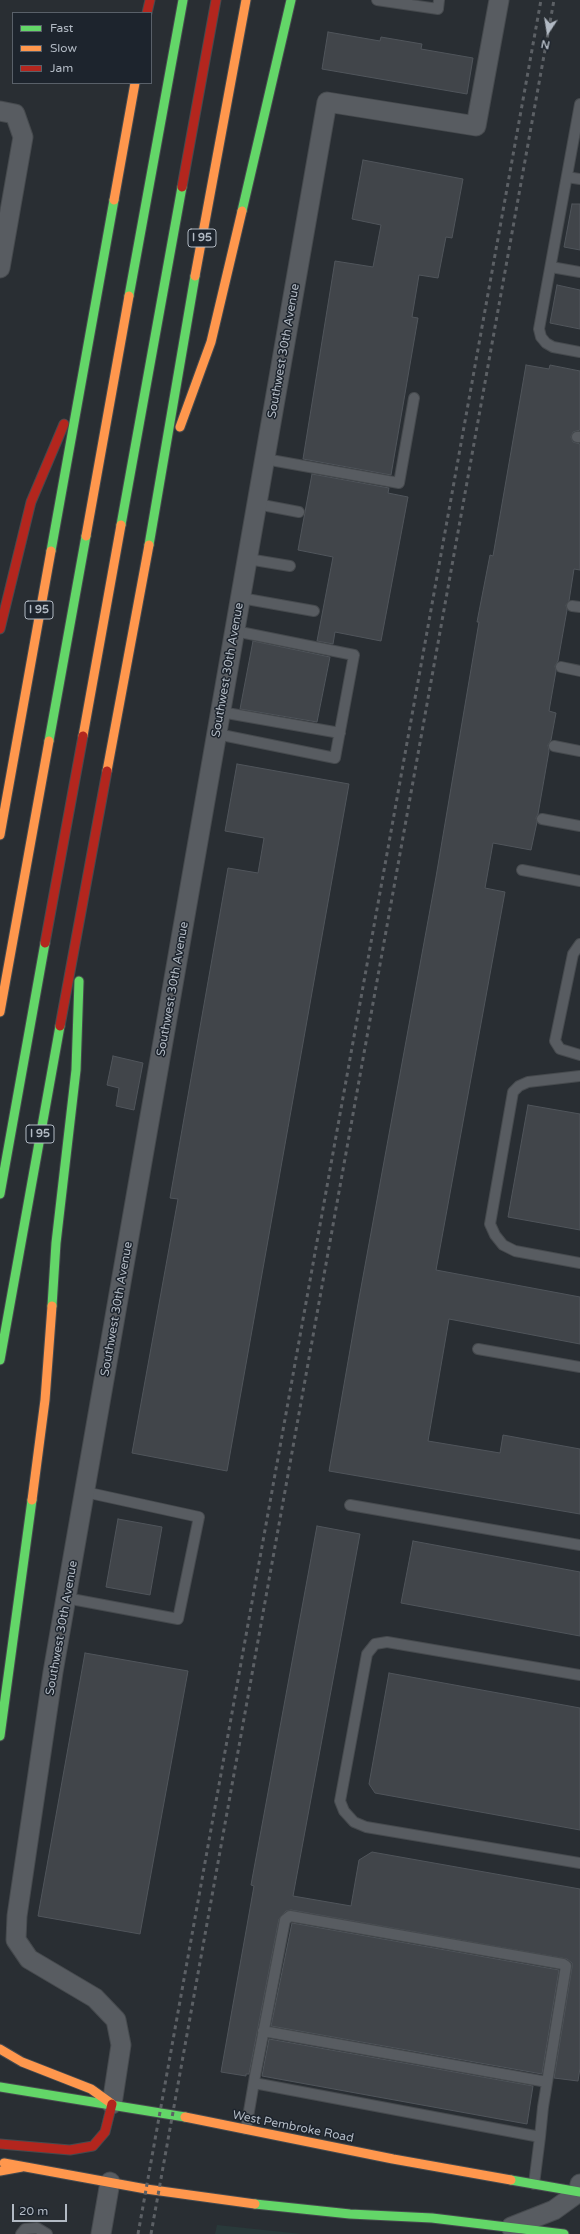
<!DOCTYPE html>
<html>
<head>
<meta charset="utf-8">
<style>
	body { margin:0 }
	#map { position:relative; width:580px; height:2234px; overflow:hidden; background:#292e33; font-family:"Varela Round",sans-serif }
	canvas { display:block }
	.legend { position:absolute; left:12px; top:12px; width:140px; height:72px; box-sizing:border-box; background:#1d242d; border:1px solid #596069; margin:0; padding:5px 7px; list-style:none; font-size:12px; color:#b2bac4 }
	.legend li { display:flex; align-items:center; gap:8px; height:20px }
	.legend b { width:20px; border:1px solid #596069 }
	.north { position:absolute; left:528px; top:12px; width:40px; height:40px; -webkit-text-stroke:3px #1d242d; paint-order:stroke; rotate:192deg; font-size:11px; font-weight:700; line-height:16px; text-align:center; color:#b2bac4 }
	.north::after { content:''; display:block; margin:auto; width:14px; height:18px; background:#b2bac4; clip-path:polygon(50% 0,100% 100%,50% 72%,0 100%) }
	.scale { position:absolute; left:12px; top:2204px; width:55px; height:18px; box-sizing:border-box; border:2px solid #b2bac4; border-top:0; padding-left:5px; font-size:12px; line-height:14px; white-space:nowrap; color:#b2bac4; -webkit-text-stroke:3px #1d242d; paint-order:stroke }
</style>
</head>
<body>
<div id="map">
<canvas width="580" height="2234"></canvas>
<ul class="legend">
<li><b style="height:5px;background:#63d668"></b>Fast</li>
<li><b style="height:5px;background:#ff974d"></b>Slow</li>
<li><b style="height:5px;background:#b3261e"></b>Jam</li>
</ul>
<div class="north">N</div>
<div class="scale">20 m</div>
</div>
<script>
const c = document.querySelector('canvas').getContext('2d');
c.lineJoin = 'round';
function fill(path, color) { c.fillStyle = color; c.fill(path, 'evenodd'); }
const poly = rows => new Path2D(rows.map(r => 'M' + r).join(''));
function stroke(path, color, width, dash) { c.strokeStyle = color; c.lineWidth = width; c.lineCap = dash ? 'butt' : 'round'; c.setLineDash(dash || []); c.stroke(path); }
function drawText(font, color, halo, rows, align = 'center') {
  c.font = font + ' "Varela Round",sans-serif'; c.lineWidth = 3; c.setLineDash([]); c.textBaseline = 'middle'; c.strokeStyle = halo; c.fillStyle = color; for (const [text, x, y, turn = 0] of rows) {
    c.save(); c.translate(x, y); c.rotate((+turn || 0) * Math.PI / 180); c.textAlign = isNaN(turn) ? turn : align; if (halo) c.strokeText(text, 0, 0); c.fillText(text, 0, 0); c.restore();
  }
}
const green = poly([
	[217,2225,302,2234,215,2234]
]);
const building = poly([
	[328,32,380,41,381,37,422,44,421,49,473,58,467,94,322,69,328,32],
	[363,160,463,179,452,238,446,237,438,278,419,275,412,317,418,318,391,475,303,459,335,261,373,267,381,225,352,219,363,160],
	[572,204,580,204,580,250,564,247,572,204],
	[557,285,580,290,580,329,550,323,557,285],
	[526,365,549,369,550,365,580,371,580,430,573,432,571,437,573,442,580,444,580,570,574,569,569,601,566,605,567,610,558,661,555,666,556,671,549,711,556,713,551,740,548,745,549,751,538,814,536,818,537,822,531,850,493,843,485,888,505,892,436,1270,580,1297,580,1344,449,1319,428,1441,500,1453,503,1435,580,1449,580,1514,329,1471,358,1304,436,877,479,622,477,622,490,555,493,556,526,365],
	[312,474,389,488,388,493,408,497,381,641,335,632,333,644,317,641,333,557,298,550,312,474],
	[253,641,330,657,317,722,240,709,253,641],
	[237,764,349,784,227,1471,132,1453,178,1199,170,1198,228,868,258,873,264,838,225,831,237,764],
	[113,1056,143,1063,134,1110,116,1106,119,1088,107,1085,113,1056],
	[528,1105,580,1114,580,1230,508,1217,528,1105],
	[118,1519,162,1527,150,1595,106,1587,118,1519],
	[317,1526,360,1534,293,1896,351,1906,359,1860,372,1852,580,1889,580,2068,578,2081,554,2078,572,1967,572,1963,567,1959,291,1910,286,1911,279,1919,249,2074,246,2074,246,2076,221,2072,254,1886,251,1885,317,1526],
	[413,1541,580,1572,580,1636,401,1603,413,1541],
	[85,1653,188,1671,140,1934,38,1916,85,1653],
	[389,1673,580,1708,580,1830,375,1793,369,1784,389,1673],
	[292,1923,559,1970,542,2074,271,2026,292,1923],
	[269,2039,533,2086,527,2124,262,2076,269,2039]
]);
const lane = poly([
	[377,0,438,9,439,0],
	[580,104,539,329,541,337,546,343,553,347,580,352],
	[567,177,580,179],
	[551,267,580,272],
	[577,437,580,437],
	[265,459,399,483,414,398],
	[257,504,299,512],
	[248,559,290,566],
	[241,598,314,611],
	[572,606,580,607],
	[561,667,580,671],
	[221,712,340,733],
	[217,734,335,758,354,655,235,631],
	[554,746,580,751],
	[542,819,580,826],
	[522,870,580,881],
	[580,944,573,954,555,1041,560,1049,580,1055],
	[580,1076,528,1082,519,1086,513,1092,490,1224,495,1235,503,1245,515,1251,580,1263],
	[478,1349,580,1367],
	[350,1505,580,1545],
	[66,1598,178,1619,199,1517,85,1492],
	[580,1675,387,1642,375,1644,367,1654,340,1801,344,1811,354,1822,366,1827,580,1863],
	[263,2031,547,2082],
	[254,2083,540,2137,534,2184],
	[246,2129,255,2076,285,1920,290,1916,563,1964,566,1966,543,2107,540,2137],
	[21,2234,25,2229,37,2228,47,2234]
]);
const street = poly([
	[0,111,15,114,23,137,0,268],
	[112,2104,121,2045,116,2020,95,1998,29,1959,16,1940,17,1916,53,1672,327,102,476,126,499,0],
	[511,2227,554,2210,579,2192,580,2184],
	[101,2234,110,2182]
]);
const fast = poly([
	[242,211,291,0],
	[129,296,183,0],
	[121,525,182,187],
	[149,545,195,276],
	[51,551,114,200],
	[49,741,86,536],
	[0,1194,45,943],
	[52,1306,56,1243,76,1070,79,981],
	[0,1360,60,1026],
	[0,1736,32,1500],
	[0,2087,185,2117],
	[511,2180,580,2192],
	[255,2204,350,2214,432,2218,564,2234]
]);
const slow = poly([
	[114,200,135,83],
	[195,276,246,0],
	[180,427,211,342,242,211],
	[86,536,129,296],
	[83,736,121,525],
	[107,771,149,545],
	[0,835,51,551],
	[0,1012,49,741],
	[32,1500,45,1400,52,1306],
	[0,2049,22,2062,91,2089,112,2104],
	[185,2117,393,2159,511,2180],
	[4,2163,146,2189,255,2204],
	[0,2171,22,2167]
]);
const jam = poly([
	[147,13,150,0],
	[182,187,216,0],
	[0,629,31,502,64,424],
	[45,943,83,736],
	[60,1026,107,771],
	[0,2144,70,2150,93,2146,105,2132,112,2104]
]);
const rail = poly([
	[138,2234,541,0],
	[151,2234,554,0]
]);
const shields = [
	[202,238,28],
	[39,610,28],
	[40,1134,28]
];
const shieldNames = [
	["I 95",202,238],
	["I 95",39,610],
	["I 95",40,1134]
];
const streetNames = [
	["Southwest 30th Avenue",284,351,-80],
	["Southwest 30th Avenue",228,670,-80],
	["Southwest 30th Avenue",173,989,-80],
	["Southwest 30th Avenue",117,1309,-80],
	["Southwest 30th Avenue",62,1628,-80],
	["West Pembroke Road",293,2127,11]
];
fill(green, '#29393a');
fill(building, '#41454a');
stroke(building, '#50555b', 1);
stroke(lane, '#464a4e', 12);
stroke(street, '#464a4e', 21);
stroke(fast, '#464a4e', 11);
stroke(slow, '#464a4e', 11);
stroke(jam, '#464a4e', 11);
stroke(lane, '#585c61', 10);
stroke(street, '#585c61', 19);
stroke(fast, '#63d668', 9);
stroke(slow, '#ff974d', 9);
stroke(jam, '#b3261e', 9);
stroke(rail, '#5c6065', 3, [4, 4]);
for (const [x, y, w] of shields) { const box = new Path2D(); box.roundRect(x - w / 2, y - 9, w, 18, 3); c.fillStyle = '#1d242d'; c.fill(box); stroke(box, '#b2bac4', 1); }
drawText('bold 11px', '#b2bac4', null, shieldNames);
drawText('12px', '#b2bac4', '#1d242d', streetNames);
</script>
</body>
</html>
